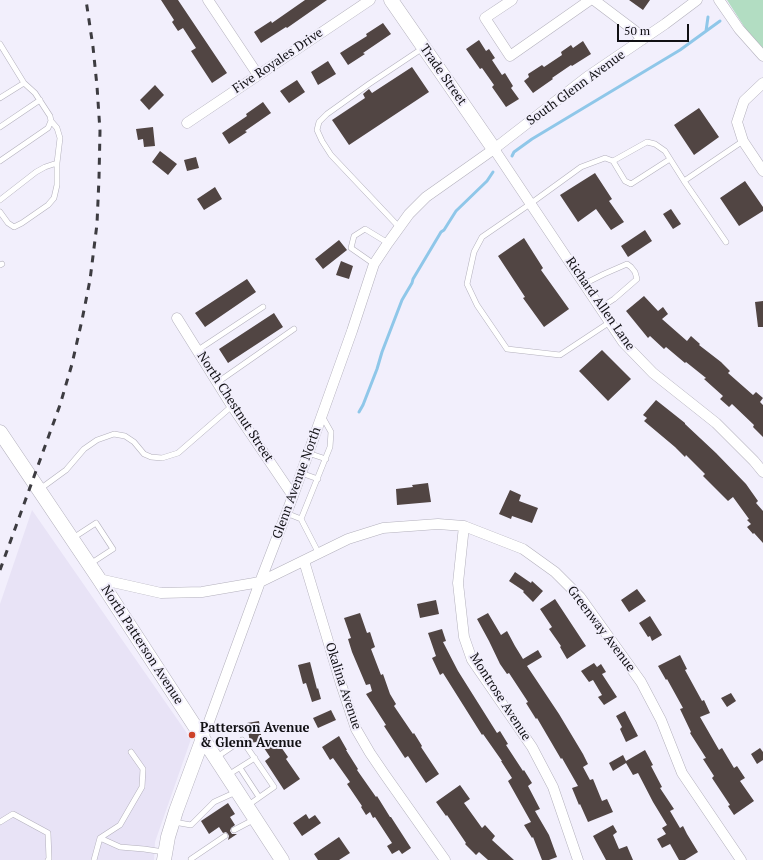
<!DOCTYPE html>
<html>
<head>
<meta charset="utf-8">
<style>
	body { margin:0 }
	#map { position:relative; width:763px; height:860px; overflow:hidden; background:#f2effc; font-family:"PT Serif",serif }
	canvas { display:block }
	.scale { position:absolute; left:617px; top:24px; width:72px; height:18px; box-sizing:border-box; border:2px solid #111014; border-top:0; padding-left:5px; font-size:12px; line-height:14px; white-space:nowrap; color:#111014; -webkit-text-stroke:3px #f2effc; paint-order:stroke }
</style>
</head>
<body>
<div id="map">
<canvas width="763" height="860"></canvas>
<div class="scale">50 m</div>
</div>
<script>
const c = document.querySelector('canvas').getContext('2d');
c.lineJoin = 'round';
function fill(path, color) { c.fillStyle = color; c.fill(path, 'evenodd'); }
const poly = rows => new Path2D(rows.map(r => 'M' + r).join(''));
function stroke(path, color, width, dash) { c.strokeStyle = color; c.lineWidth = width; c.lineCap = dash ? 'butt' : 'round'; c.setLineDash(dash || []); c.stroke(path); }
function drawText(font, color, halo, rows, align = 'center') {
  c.font = font + ' "PT Serif",serif'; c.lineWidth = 4; c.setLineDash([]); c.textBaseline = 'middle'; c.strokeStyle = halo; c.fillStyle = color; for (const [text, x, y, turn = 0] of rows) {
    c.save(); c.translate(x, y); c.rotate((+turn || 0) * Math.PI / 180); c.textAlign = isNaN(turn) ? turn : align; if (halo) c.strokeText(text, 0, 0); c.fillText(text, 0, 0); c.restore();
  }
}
const built = poly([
	[32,510,191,739,155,842,154,860,0,860,0,604]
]);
const green = poly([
	[727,0,763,0,763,56]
]);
const stream = poly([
	[706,31,708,17],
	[512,156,514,152,532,139,680,50,720,21],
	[359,412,363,405,377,369,382,352,402,300,412,283,413,279,441,232,444,230,456,211,487,181,493,172]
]);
const building = poly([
	[161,0,178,0,227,73,212,83,191,51,196,48,183,28,178,31,172,22,174,20],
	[305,0,327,0,287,28,286,27,261,43,254,32,271,21,272,23],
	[629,0,650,0,643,10],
	[383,23,391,34,363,53,365,54,348,65,340,53,367,36,366,34],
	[479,40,486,51,489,49,495,58,492,60,502,75,505,73,513,86,511,88,519,99,506,107,492,87,494,85,482,68,480,69,466,49],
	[583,41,591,54,572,66,571,65,552,78,553,79,533,93,524,81,529,77,528,74,542,65,544,67,562,55,561,52,571,45,573,48],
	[328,61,336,74,318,85,311,72],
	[412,67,429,92,349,145,332,120,365,98,363,94,369,89,372,93],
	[297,80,305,92,289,103,280,91],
	[155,85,164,95,149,110,140,100],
	[263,102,271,113,245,131,247,132,229,144,222,133,247,116,246,114],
	[699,108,719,137,694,155,674,125],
	[153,127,155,146,144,147,143,139,138,140,136,129],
	[160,151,177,164,168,175,152,162],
	[196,157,199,168,187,171,184,160],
	[595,173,612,199,609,201,624,222,611,230,596,209,578,222,560,195],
	[745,181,763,207,763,211,739,226,720,198],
	[215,187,222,199,204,210,197,199],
	[671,209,681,224,673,229,663,214],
	[645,230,652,241,628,257,621,246],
	[524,238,543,268,541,270,569,309,544,327,523,298,525,297,498,256],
	[339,240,347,250,323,269,315,259],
	[341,261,353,266,349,279,336,275],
	[247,279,256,292,205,327,195,313],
	[644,296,658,311,663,307,668,314,662,319,687,341,691,336,700,344,699,345,721,362,730,371,728,373,753,395,756,392,763,398,760,402,763,405,763,437,753,427,754,425,732,404,729,407,720,399,723,396,704,379,706,378,686,362,685,363,666,347,664,349,650,336,648,338,639,327,626,311],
	[763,301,763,327,758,327,755,302],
	[274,313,283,327,228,363,219,349],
	[602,350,631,379,608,401,579,371],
	[656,400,685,423,685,424,716,453,746,484,758,501,756,503,763,511,763,543,754,533,753,534,747,527,751,524,747,520,749,519,733,497,728,501,703,476,705,474,686,455,685,457,675,447,644,421,647,418,643,415],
	[428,483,431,502,397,505,396,489,413,487,412,485],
	[510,490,521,495,519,501,538,508,532,523,512,516,511,519,499,514],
	[515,572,531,583,532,581,543,591,533,602,523,592,524,591,509,581],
	[637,589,646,601,629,612,621,600],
	[555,599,586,646,567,659,560,647,561,646,549,629,552,627,540,609],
	[436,600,439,614,420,618,417,604],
	[360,613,367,633,370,632,375,647,371,649,381,675,383,674,390,694,396,704,394,706,413,734,414,733,422,746,421,747,439,774,426,783,408,756,405,758,384,726,386,725,366,694,372,691,370,684,366,685,352,652,348,639,351,638,344,618],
	[488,613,501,635,507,631,515,646,523,659,538,650,542,657,527,666,559,714,583,754,588,764,583,767,590,780,593,779,602,801,607,799,613,812,588,822,580,804,579,805,572,788,578,786,562,758,561,759,537,718,536,719,526,703,528,702,509,673,507,674,500,664,489,641,477,619],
	[650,616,662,635,652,641,650,636,648,637,639,623],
	[442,629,446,641,443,642,458,671,497,733,500,731,508,744,506,745,523,771,524,770,532,783,528,786,540,809,535,811,549,835,557,857,549,860,542,860,533,837,532,838,524,825,531,822,508,781,512,778,501,761,502,761,483,734,482,735,443,673,440,675,432,658,436,656,428,633],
	[680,655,687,669,685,670,702,701,704,700,710,713,700,717,719,750,722,748,734,768,737,766,745,778,740,781,754,801,734,815,728,806,730,805,712,778,714,776,703,759,706,758,690,733,691,732,680,709,683,708,667,679,666,680,658,666],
	[310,662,317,689,318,688,321,699,312,702,306,683,303,684,298,665],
	[594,663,597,667,601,664,606,672,602,674,617,697,604,705,598,697,602,695,593,680,589,682,581,671],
	[731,693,736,701,727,707,721,698],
	[331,710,336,720,318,728,313,718],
	[625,711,638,736,626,742,620,729,622,727,616,716],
	[259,721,262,741,250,743,247,723],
	[339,736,347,750,346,750,358,769,357,770,376,797,377,796,390,817,391,817,411,848,402,854,399,850,392,854,387,846,392,843,375,817,373,818,370,812,366,815,361,807,362,806,347,784,350,782,333,758,330,760,322,747],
	[276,740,288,757,286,759,300,779,284,790,265,761,270,757,264,748],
	[760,748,763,752,763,760,757,764,751,754],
	[645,750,653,765,651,766,662,787,660,788,674,809,670,811,680,828,683,826,687,834,698,852,685,860,679,860,670,844,662,848,657,839,666,834,662,828,667,825,653,802,638,773,633,775,626,763,613,771,609,763,623,755,626,761],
	[460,785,470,799,464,803,482,828,485,825,495,836,492,840,514,860,488,860,479,852,476,855,465,844,466,843,447,815,446,816,436,802],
	[228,803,235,814,230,817,235,825,231,828,230,831,232,834,237,834,228,840,229,836,228,834,226,832,223,833,219,827,209,834,201,821],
	[306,814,309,819,315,815,321,823,302,836,293,823],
	[613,825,617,832,613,835,619,849,627,846,633,860,606,860,593,836],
	[339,837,350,853,339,860,318,860,314,854]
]);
const lane = poly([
	[0,44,24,83,0,98],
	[0,127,40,100],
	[0,161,48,128,51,121,50,116,35,93,24,83],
	[613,161,625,181,631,184,670,159],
	[0,200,36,172,45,167,57,163],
	[0,212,8,223,14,227,22,223,48,205,54,198,57,185,57,163,60,138,57,128,51,121],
	[399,227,331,155,322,141,317,130,319,122,327,114,369,84,423,48],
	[726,242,684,181,743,141],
	[374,264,351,248,354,236,365,229,388,243],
	[0,265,2,264],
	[584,284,604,274,627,264,631,267,635,272,637,279,614,299,600,308],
	[610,322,560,355,507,349,477,305,467,284,474,252,482,237,530,204,581,167,605,158,613,161,647,142,655,144,665,151,684,181],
	[198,350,263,307],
	[218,382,294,329],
	[308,453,326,459],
	[301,473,318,479],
	[40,489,66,470,84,449,97,440,114,434,125,436,134,442,144,454,151,457,162,458,178,453,232,406],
	[286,513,301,519],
	[73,538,96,523,113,549,90,564],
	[319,554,301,519,330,447,331,432,322,416],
	[217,757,242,740,274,787,247,806],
	[240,768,259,797],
	[228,775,255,758],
	[0,822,13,814,48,833,49,859,48,860],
	[174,822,191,825,214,802,236,792],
	[234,830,255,819],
	[100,838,120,847,144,849,164,852],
	[191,859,225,836],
	[94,860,100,838,120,825,142,787,143,769,131,752]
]);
const street = poly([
	[208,0,258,75],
	[512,0,485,18,510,56,590,0],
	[594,0,635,31,642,40],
	[719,0,739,29,763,56],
	[763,83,744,101,737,122,743,141,763,171],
	[187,123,370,0],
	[494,149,520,188,623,342,653,373,716,423,754,461,763,472],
	[177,318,232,406,293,496],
	[464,526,458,583,464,637,472,660,532,747,553,787,578,860],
	[304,561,341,684,356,729,370,753,385,775,445,860],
	[99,579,161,593,202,592,260,582,348,539,383,528,438,524,464,526,523,549,555,572,580,597,641,682,661,720,682,773,741,860],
	[203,738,260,582,293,496,352,331,374,264,388,243,409,214,426,197,494,149,587,77,665,24,697,0]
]);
const secondary = poly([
	[391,0,494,149],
	[0,432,99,579,282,860],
	[164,860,168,837,176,811,203,738]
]);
const rail = poly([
	[0,570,60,405,72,364,82,320,90,280,97,224,99,178,100,131,97,86,93,47,86,0]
]);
const markers = [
	[192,735,4,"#cd422a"]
];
const streetNames = [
	["Five Royales Drive",278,61,-34],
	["Trade Street",443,75,55],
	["South Glenn Avenue",576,88,-36],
	["Richard Allen Lane",600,304,55],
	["North Chestnut Street",235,407,57],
	["Glenn Avenue North",297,483,-70],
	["Greenway Avenue",601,629,53],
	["North Patterson Avenue",142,645,57],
	["Okalina Avenue",343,686,72],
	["Montrose Avenue",500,697,57]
];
const poiNames = [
	["Patterson Avenue",200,728],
	["& Glenn Avenue",200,743]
];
fill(built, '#e8e3f6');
fill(green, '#b2ddc2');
stroke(stream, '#8fc7e9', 3);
fill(building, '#514543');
stroke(lane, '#b3b0bc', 6);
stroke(street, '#b3b0bc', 11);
stroke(secondary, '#b3b0bc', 15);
stroke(lane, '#fff', 5);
stroke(street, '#fff', 10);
stroke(secondary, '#fff', 14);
stroke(rail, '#3d3c41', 3, [7, 7]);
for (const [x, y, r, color] of markers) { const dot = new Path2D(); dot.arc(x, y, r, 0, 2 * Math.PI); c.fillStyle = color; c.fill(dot); stroke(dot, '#f2effc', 1.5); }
drawText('13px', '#111014', '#f2effc', streetNames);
drawText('bold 13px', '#111014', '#f2effc', poiNames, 'left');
</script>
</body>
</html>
